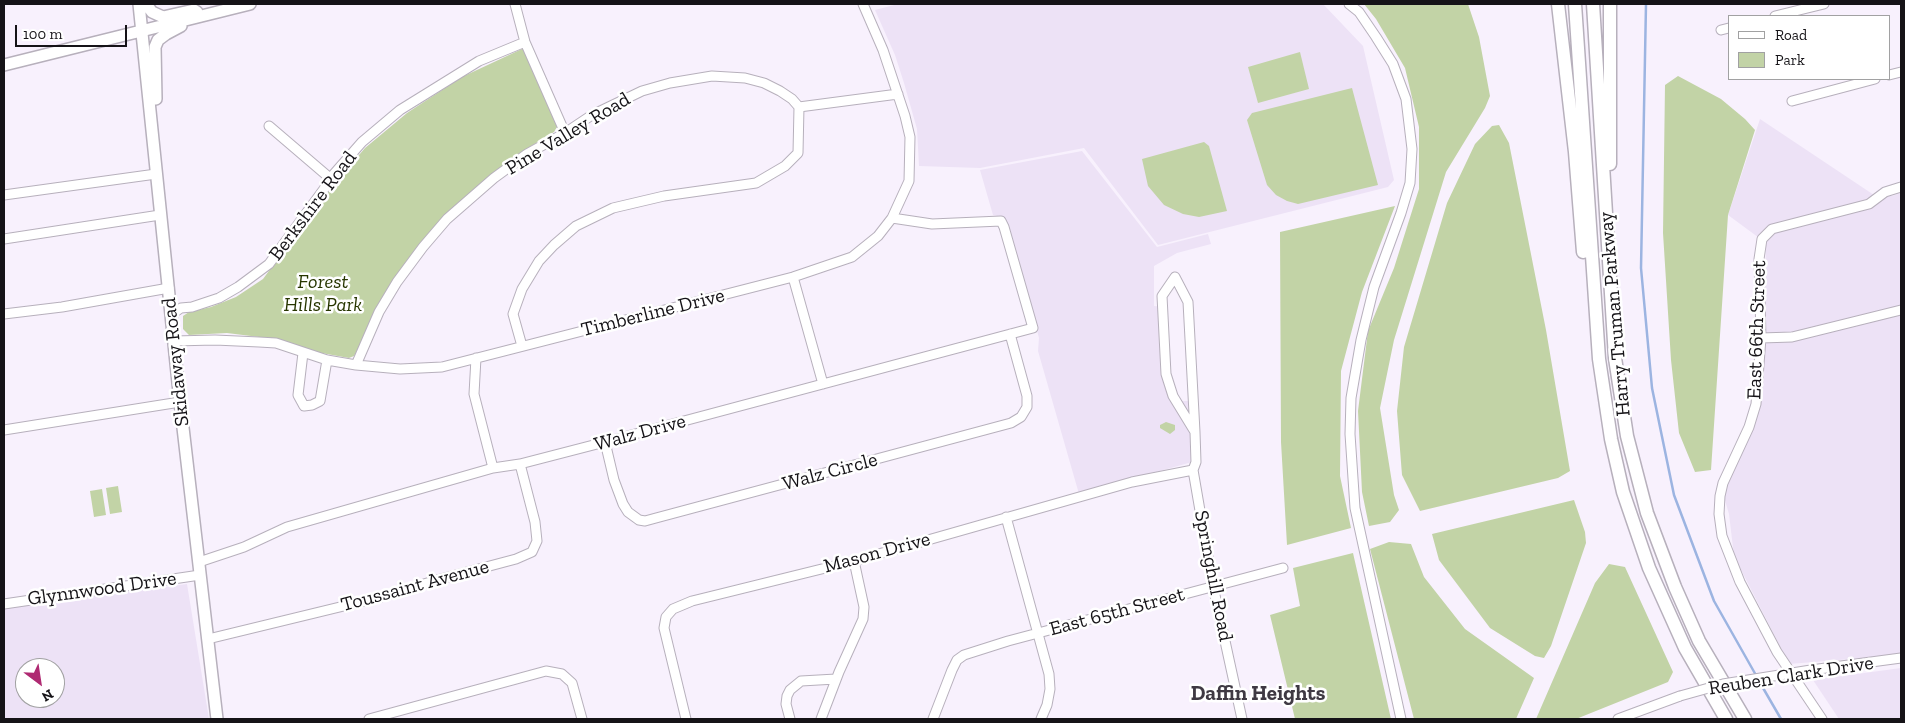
<!DOCTYPE html>
<html>
<head>
<meta charset="utf-8">
<style>
	body { margin:0 }
	#map { position:relative; width:1905px; height:723px; overflow:hidden; background:#f8f1fd; font-family:"Zilla Slab",serif }
	canvas { display:block }
	.frame { position:absolute; inset:0; border:5px solid #151317; pointer-events:none }
	.legend { position:absolute; left:1728px; top:15px; width:162px; height:65px; box-sizing:border-box; background:#fff; border:1px solid #a1a1a2; margin:0; padding:6px 9px; list-style:none; font-size:15px; color:#151317 }
	.legend li { display:flex; align-items:center; gap:10px; height:25px }
	.legend b { width:25px; border:1px solid #a1a1a2 }
	.north { position:absolute; left:15px; top:658px; width:50px; height:50px; box-sizing:border-box; background:#fff; border:1px solid #a1a1a2; border-radius:50%; rotate:149deg; font-size:14px; font-weight:700; line-height:20px; text-align:center; color:#151317 }
	.north::after { content:''; display:block; margin:auto; width:18px; height:22px; background:#af2a72; clip-path:polygon(50% 0,100% 100%,50% 72%,0 100%) }
	.scale { position:absolute; left:15px; top:25px; width:112px; height:22px; box-sizing:border-box; border:2px solid #151317; border-top:0; padding-left:6px; font-size:15px; line-height:18px; white-space:nowrap; color:#151317; -webkit-text-stroke:4px #fff; paint-order:stroke }
</style>
</head>
<body>
<div id="map">
<canvas width="1905" height="723"></canvas>
<div class="frame"></div>
<ul class="legend">
<li><b style="height:6px;background:#fff"></b>Road</li>
<li><b style="height:14px;background:#c2d3a6"></b>Park</li>
</ul>
<div class="north">N</div>
<div class="scale">100 m</div>
</div>
<script>
const c = document.querySelector('canvas').getContext('2d');
c.lineJoin = 'round';
function fill(path, color) { c.fillStyle = color; c.fill(path, 'evenodd'); }
const poly = rows => new Path2D(rows.map(r => 'M' + r).join(''));
function stroke(path, color, width, dash) { c.strokeStyle = color; c.lineWidth = width; c.lineCap = dash ? 'butt' : 'round'; c.setLineDash(dash || []); c.stroke(path); }
function drawText(font, color, halo, rows, align = 'center') {
  c.font = font + ' "Zilla Slab",serif'; c.lineWidth = 5; c.setLineDash([]); c.textBaseline = 'middle'; c.strokeStyle = halo; c.fillStyle = color; for (const [text, x, y, turn = 0] of rows) {
    c.save(); c.translate(x, y); c.rotate((+turn || 0) * Math.PI / 180); c.textAlign = isNaN(turn) ? turn : align; if (halo) c.strokeText(text, 0, 0); c.fillText(text, 0, 0); c.restore();
  }
}
const built = poly([
	[898,4,1323,4,1363,46,1394,180,1388,187,1158,245,1084,148,980,168,919,166,917,129,904,83,895,55,875,10],
	[1760,119,1874,195,1892,196,1901,193,1901,655,1789,664,1734,556,1729,514,1724,497,1724,488,1760,407,1764,335,1766,243,1728,215],
	[1082,151,1157,247,1208,234,1211,244,1177,253,1154,266,1154,306,1167,307,1171,377,1180,401,1188,401,1192,462,1079,494,1038,351,1039,338,1008,224,1001,217,993,215,980,170],
	[187,584,209,719,4,719,4,608],
	[25,668,55,668,55,698,25,698],
	[1901,668,1901,719,1839,719,1813,680]
]);
const green = poly([
	[1364,4,1468,4,1479,37,1490,96,1485,108,1446,172,1394,340,1380,408,1394,495,1399,510,1390,522,1369,526,1362,492,1358,411,1368,331,1394,268,1419,189,1419,127,1405,68,1376,19],
	[524,48,557,127,554,132,515,156,472,193,386,298,354,356,349,358,316,352,267,338,227,333,189,335,183,329,183,316,189,312,211,307,236,297,263,279,324,196,365,148,407,113,462,77],
	[1300,52,1309,89,1258,103,1248,67],
	[1678,76,1721,99,1745,119,1755,130,1728,215,1711,470,1695,472,1679,433,1671,360,1663,233,1665,85],
	[1352,88,1378,185,1298,204,1287,201,1276,195,1267,185,1247,120,1252,113],
	[1499,125,1509,143,1546,330,1570,471,1558,478,1420,511,1402,475,1397,411,1404,347,1447,203,1475,144,1492,126],
	[1204,142,1209,146,1227,211,1199,217,1183,214,1164,205,1148,186,1142,159],
	[1395,206,1362,292,1341,371,1340,476,1351,528,1287,545,1281,442,1280,232],
	[1166,422,1175,425,1175,430,1170,434,1160,428,1160,425],
	[118,486,122,512,110,514,106,488],
	[102,489,106,515,94,517,90,491],
	[1574,500,1585,532,1586,543,1551,646,1544,658,1535,656,1490,628,1439,560,1432,534],
	[1389,542,1411,544,1424,577,1465,629,1534,678,1516,719,1414,719,1370,549],
	[1353,553,1391,719,1295,719,1270,615,1300,606,1293,568],
	[1609,564,1625,567,1673,672,1668,682,1576,719,1536,719,1595,583]
]);
const stream = poly([
	[1646,4,1641,268,1652,388,1674,495,1714,601,1757,677],
	[1759,681,1781,719]
]);
const minor = poly([
	[515,4,525,42,565,133],
	[1349,4,1359,12,1376,37,1393,64,1406,99,1412,149,1410,183,1401,213,1374,287,1361,340,1351,398,1350,434,1355,508,1401,719],
	[1775,16,1824,4],
	[1721,30,1729,28],
	[1889,75,1901,72],
	[1792,101,1875,79],
	[799,107,898,94],
	[269,126,331,179],
	[4,195,156,174],
	[4,239,160,215],
	[793,277,823,384],
	[4,314,62,307,169,288],
	[172,314,181,308,192,307,219,298,238,287,269,264,324,189,333,175,362,142,400,110,479,61,525,42],
	[1761,338,1792,337,1901,310],
	[174,341,215,340,259,342,276,343,327,360,356,365,400,369,442,367,793,277,852,257,878,236,892,218,909,181,910,137,905,116,883,50,863,4],
	[303,353,298,395,304,406,312,405,320,401,327,360],
	[476,358,474,394,493,468],
	[356,365,379,312,397,282,423,247,447,219,494,178,527,154,565,133,592,115,642,91,670,83,712,76,745,78,764,83,780,91,792,99,799,107,798,153,785,166,756,183,664,196,613,208,576,226,554,245,539,261,522,289,513,314,522,346],
	[4,430,180,402],
	[1195,432,1173,396,1166,374,1162,296,1175,277,1188,302,1195,432,1196,462,1193,470,1213,586,1242,719],
	[605,442,614,480,623,504,628,512,639,520,645,521,656,518,1011,423,1021,417,1027,407,1027,396,1010,334],
	[1006,517,1049,674,1050,689,1047,705,1041,719],
	[199,562,244,547,287,527,493,468,520,464,605,442,1033,328,1004,227,1001,221,932,224,892,218],
	[4,604,200,575],
	[208,639,381,597,437,580,516,559,532,552,537,541,535,522,520,464],
	[1811,670,1901,658],
	[369,719,546,671,562,674,572,683,582,719],
	[686,719,664,628,666,617,673,609,692,601,854,561,1132,482,1193,470],
	[790,719,786,704,787,696,790,690,801,681,836,679],
	[821,719,839,672,863,619,864,607,854,561],
	[933,719,952,670,957,660,964,655,1008,641,1283,568],
	[1618,719,1680,696],
	[1822,719,1777,652,1740,582,1722,536,1719,514,1720,496,1723,483,1749,427,1756,404,1761,338,1759,259,1762,239,1772,229,1869,204,1885,192,1901,187]
]);
const major = poly([
	[139,4,180,402,217,719],
	[146,4,152,12,163,17,194,10,197,12],
	[4,65,250,4],
	[156,99,155,47,158,40,166,34,181,26]
]);
const highway = poly([
	[1558,4,1575,152,1583,252],
	[1575,4,1599,359,1611,439,1623,492,1649,568,1685,648,1726,719],
	[1593,4,1615,358,1627,436,1647,513,1675,587,1699,641,1745,719],
	[1610,4,1610,164]
]);
const minorBridge = poly([
	[1680,696,1723,684,1811,670]
]);
const streetNames = [
	["Pine Valley Road",568,134,-31],
	["Berkshire Road",313,206,-53],
	["Timberline Drive",653,313,-14],
	["Harry Truman Parkway",1615,314,-95],
	["East 66th Street",1757,330,-88],
	["Skidaway Road",176,362,-96],
	["Walz Drive",640,433,-15],
	["Walz Circle",830,472,-15],
	["Mason Drive",877,553,-15],
	["Springhill Road",1213,576,79],
	["Toussaint Avenue",415,586,-15],
	["Glynnwood Drive",102,589,-8],
	["East 65th Street",1117,612,-15],
	["Reuben Clark Drive",1791,676,-9]
];
const parkNames = [
	["Forest",323,282],
	["Hills Park",323,305]
];
const neighbourhoodNames = [
	["Daffin Heights",1258,694]
];
fill(built, '#ede2f6');
fill(green, '#c2d3a6');
stroke(stream, '#9cb4e1', 2.5);
stroke(minor, '#b7b0bc', 11);
stroke(major, '#b7b0bc', 14);
stroke(highway, '#b7b0bc', 15);
stroke(minor, '#fff', 9);
stroke(major, '#fff', 11);
stroke(highway, '#fff', 12);
stroke(minorBridge, '#b7b0bc', 11, []);
stroke(minorBridge, '#fff', 9);
drawText('20px', '#151317', '#fff', streetNames);
drawText('italic 20px', '#273600', '#fff', parkNames);
drawText('bold 21px', '#3f3943', '#fff', neighbourhoodNames);
</script>
</body>
</html>
